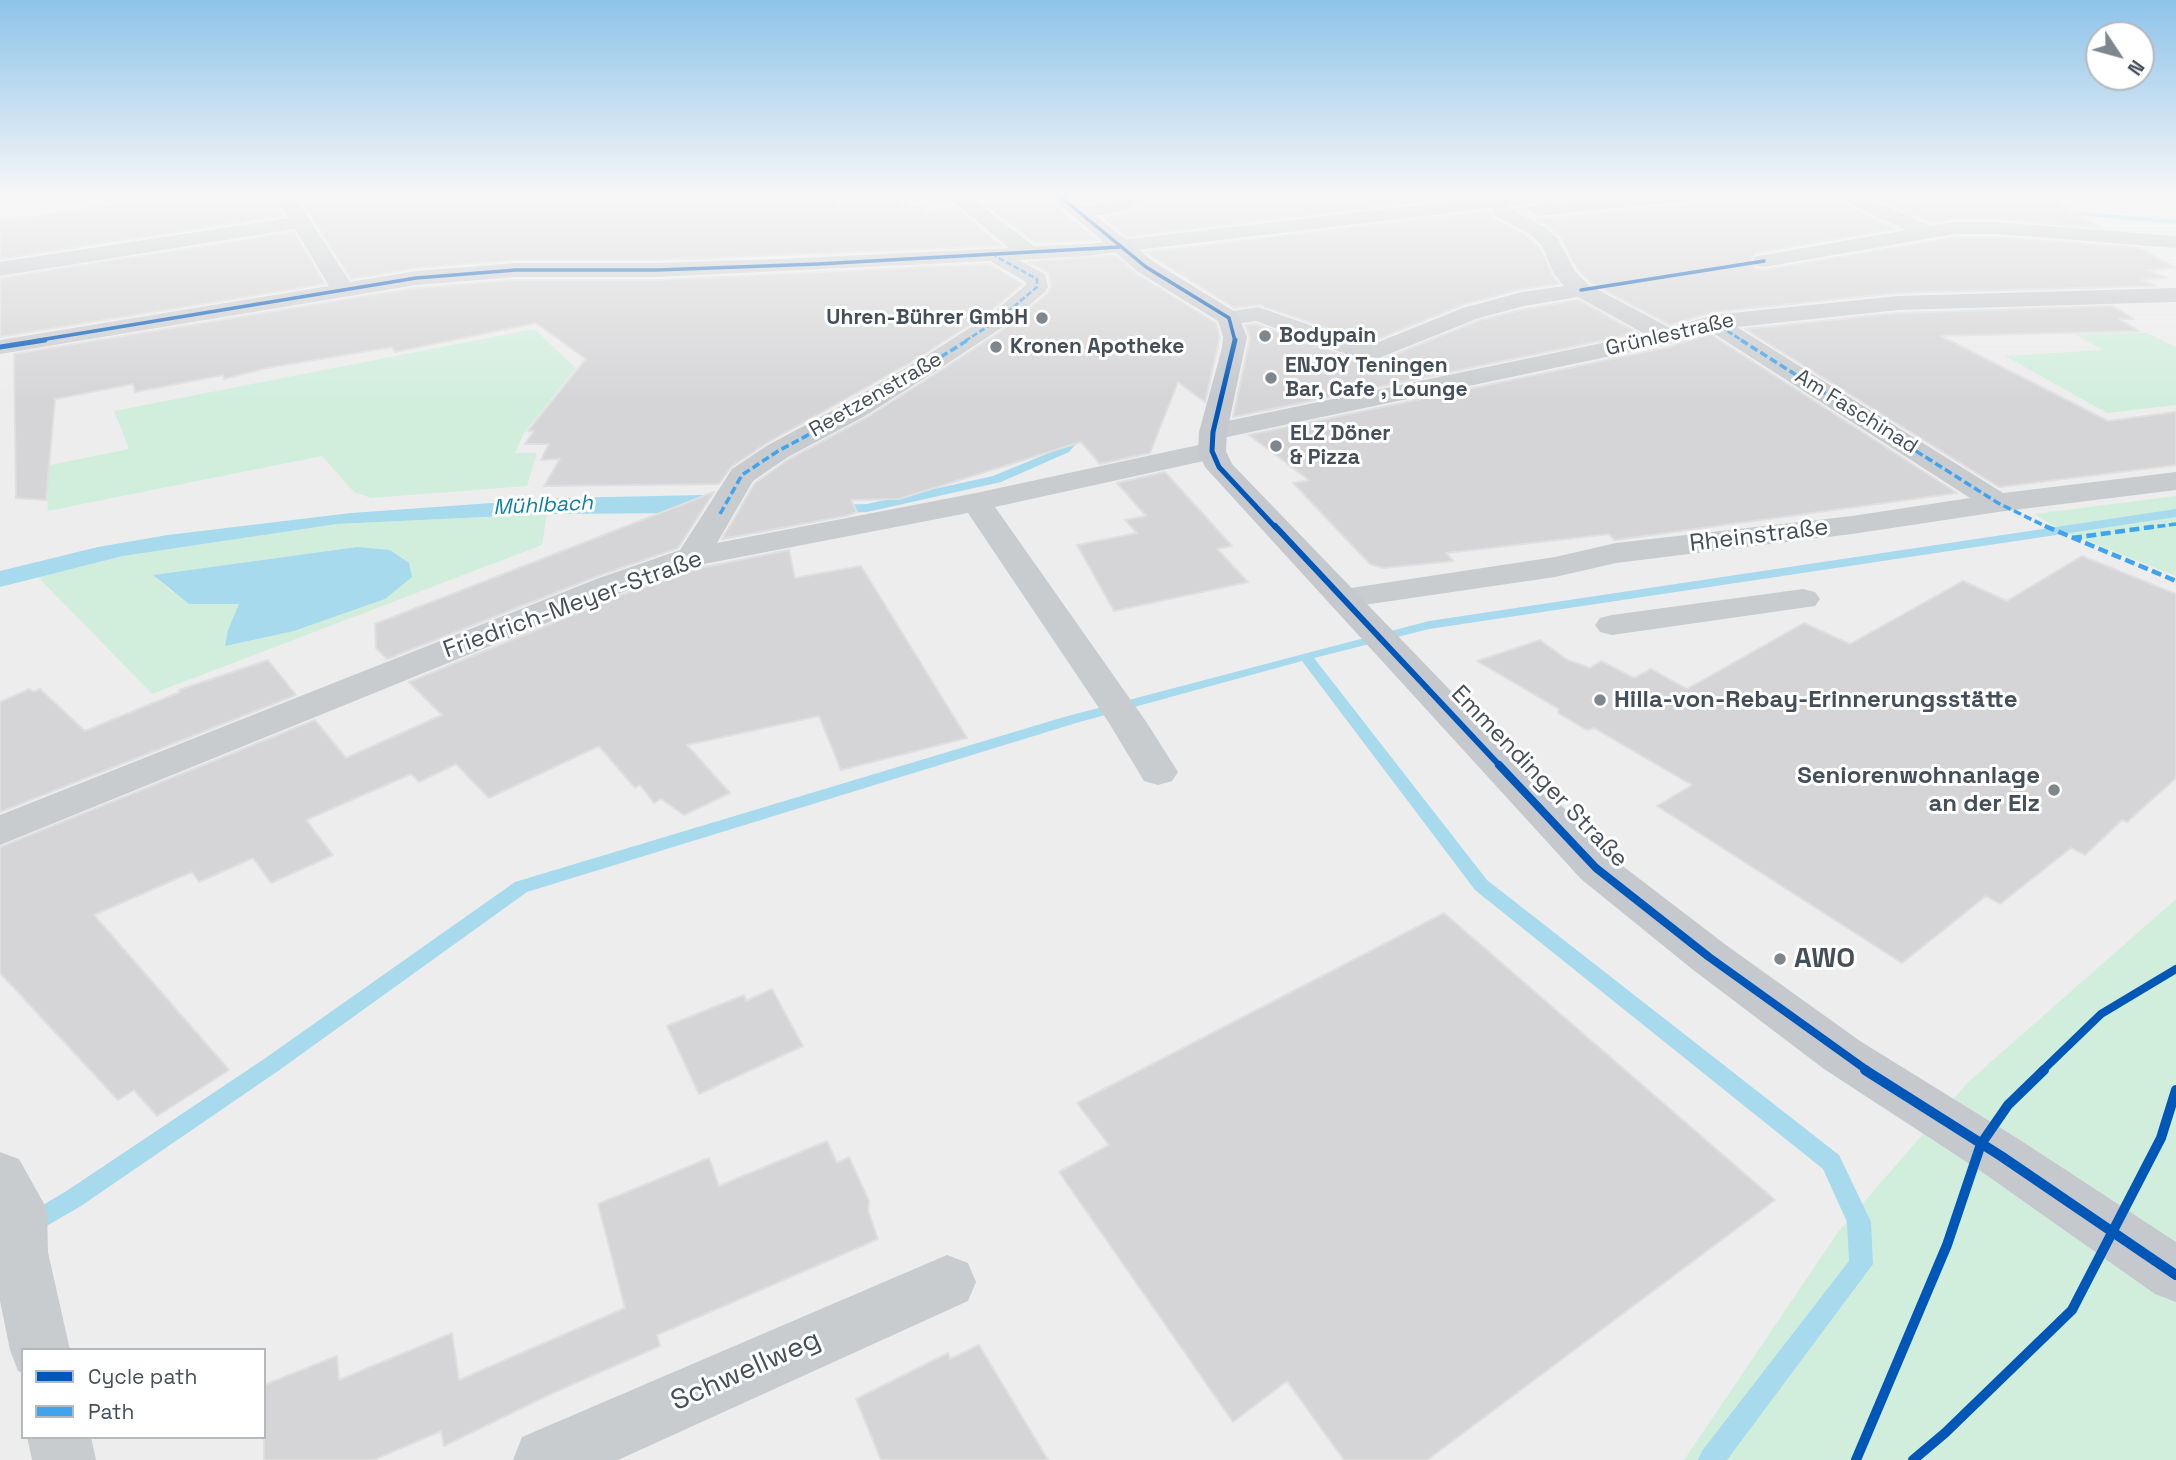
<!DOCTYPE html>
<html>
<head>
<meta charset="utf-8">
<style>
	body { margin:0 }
	#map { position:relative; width:2176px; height:1460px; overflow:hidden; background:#eeeded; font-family:"Space Grotesk",sans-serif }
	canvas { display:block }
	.legend { position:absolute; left:21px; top:1348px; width:245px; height:91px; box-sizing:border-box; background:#fff; border:2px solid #b5b9bd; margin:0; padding:9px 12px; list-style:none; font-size:21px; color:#454f5a }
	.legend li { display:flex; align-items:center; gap:14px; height:35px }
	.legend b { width:35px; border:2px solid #b5b9bd }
	.north { position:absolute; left:2085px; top:21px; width:70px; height:70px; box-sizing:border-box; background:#fff; border:2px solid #b5b9bd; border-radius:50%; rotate:126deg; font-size:19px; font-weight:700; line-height:28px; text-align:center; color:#454f5a }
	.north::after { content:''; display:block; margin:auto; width:24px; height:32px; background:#80868d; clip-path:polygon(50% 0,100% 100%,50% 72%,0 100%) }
</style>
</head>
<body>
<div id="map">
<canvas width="2176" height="1460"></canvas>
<ul class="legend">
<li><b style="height:9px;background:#0057b8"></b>Cycle path</li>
<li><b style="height:9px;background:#3fa4ed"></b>Path</li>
</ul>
<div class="north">N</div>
</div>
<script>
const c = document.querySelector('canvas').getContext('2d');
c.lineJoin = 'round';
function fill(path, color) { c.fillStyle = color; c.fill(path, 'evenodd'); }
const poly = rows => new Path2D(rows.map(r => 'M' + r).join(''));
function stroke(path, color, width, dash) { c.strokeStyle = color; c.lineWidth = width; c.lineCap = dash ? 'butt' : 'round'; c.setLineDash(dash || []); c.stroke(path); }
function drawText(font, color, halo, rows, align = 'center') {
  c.font = font + ' "Space Grotesk",sans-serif'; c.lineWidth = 6; c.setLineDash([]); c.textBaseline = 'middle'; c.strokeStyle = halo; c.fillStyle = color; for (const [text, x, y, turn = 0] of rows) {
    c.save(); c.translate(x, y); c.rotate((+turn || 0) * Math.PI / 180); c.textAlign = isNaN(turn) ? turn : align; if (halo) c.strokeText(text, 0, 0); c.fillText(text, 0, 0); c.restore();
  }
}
const green = poly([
	[534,329,576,368,524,433,515,453,537,453,527,486,371,498,354,492,322,456,48,511,45,466,129,449,114,411],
	[2147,333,2176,347,2176,405,2107,413,2005,356,2103,350,2074,334],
	[2176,496,2176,576,2064,532,2034,514],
	[547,514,542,545,152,694,38,577,123,556,337,524],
	[357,547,385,599,294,631,226,645,228,630,239,604,172,592,153,575],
	[2176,899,2176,1460,1684,1460,1838,1232,1968,1082]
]);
const water = poly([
	[704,495,693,513,547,514,337,524,123,556,0,587,0,571,98,547,168,535,351,513,562,498],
	[357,547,390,550,409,563,412,577,385,599,294,631,225,646,228,630,239,604,189,604,153,575]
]);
const stream = poly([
	[1553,202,1556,206,1506,212,1502,210,1553,202],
	[1929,209,1932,213,1866,222,1862,220,1929,209],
	[2050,209,2176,220,2176,224,2053,213,2050,209],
	[1076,434,1082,437,1069,452,1001,482,867,512,836,513,830,509,836,505,867,504,993,476,1061,448,1072,435,1076,434],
	[2176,509,2176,517,1429,629,1314,658,1487,880,1839,1155,1871,1222,1873,1264,1727,1460,1698,1460,1702,1451,1849,1261,1847,1222,1823,1169,1475,890,1302,661,1076,723,527,892,278,1071,81,1206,0,1253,0,1230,65,1192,264,1059,515,882,1064,717,1429,621,2176,509]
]);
const building = poly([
	[137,194,272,194,284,216,0,259,0,221,138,202,137,194],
	[296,194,823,194,837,205,858,201,867,206,895,200,910,208,918,206,926,211,956,208,1002,246,657,260,516,260,416,268,351,279,296,194],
	[1073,194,1123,194,1123,196,1084,203,1073,194],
	[1147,194,1489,194,1126,237,1102,217,1125,214,1144,205,1148,201,1147,194],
	[1758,194,1832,194,1835,200,1897,229,1756,253,1751,260,1756,269,1764,270,1955,237,1997,237,2140,248,2176,268,2147,270,2168,278,2141,280,2155,286,1898,293,1713,312,1670,325,1591,283,1577,269,1560,237,1546,225,1516,209,1526,207,1526,212,1537,219,1702,203,1758,194],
	[1866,194,2039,194,2102,228,1997,219,1955,219,1931,223,1866,194],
	[1047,196,1070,218,1097,240,1035,243,984,204,1047,196],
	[1488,211,1493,217,1529,237,1540,248,1552,275,1559,284,1522,289,1462,305,1376,340,1361,340,1259,305,1234,308,1145,252,1488,211],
	[294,232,325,284,0,337,0,278,294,232],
	[1115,255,1137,274,1216,323,1220,337,1205,402,1178,382,1150,453,1100,464,1081,442,899,499,851,500,857,512,845,516,722,539,755,483,789,459,866,418,940,371,1007,327,1047,294,1051,286,1048,273,1028,262,1115,255],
	[989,264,1023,284,988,313,920,357,767,443,731,467,719,484,544,486,560,459,541,460,549,444,525,444,534,431,528,431,586,359,536,323,395,352,392,347,267,368,224,379,223,375,135,392,133,384,55,399,46,500,16,498,14,354,416,288,516,280,657,280,989,264],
	[1578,300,1638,333,1233,417,1250,338,1245,325,1256,324,1348,357,1379,361,1480,320,1525,309,1578,300],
	[2113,306,2134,319,2119,319,2139,331,1941,336,2108,421,2176,412,2176,465,1999,487,1745,329,1898,313,2113,306],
	[1710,334,1957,493,1615,540,1609,534,1446,553,1453,561,1383,568,1370,564,1293,483,1309,480,1249,435,1669,347,1710,334],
	[1165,472,1232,546,1217,549,1248,582,1114,611,1077,545,1137,533,1125,520,1146,516,1117,483,1165,472],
	[714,492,678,548,598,576,387,659,376,648,375,624,714,492],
	[789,550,795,578,861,566,967,738,841,770,819,716,687,745,730,793,684,815,661,799,654,803,640,785,635,788,599,746,489,798,456,764,419,782,411,774,306,820,333,855,271,883,253,858,199,882,192,872,94,915,229,1070,157,1116,134,1090,118,1100,0,973,0,847,315,720,346,758,442,715,409,682,624,594,700,568,789,550],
	[2082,556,2176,594,2176,778,2127,822,2122,820,2085,855,2071,848,2000,904,1986,896,1902,963,1657,806,1692,785,1594,728,1587,730,1558,713,1559,709,1477,661,1540,640,1566,659,1590,668,1601,661,1634,678,1651,669,1687,689,1804,623,1850,644,1963,581,2007,601,2082,556],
	[268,660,296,695,0,812,0,702,29,689,34,692,40,689,85,731,180,692,179,690,268,660],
	[1444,913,1775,1200,1427,1460,1344,1460,1287,1381,1233,1422,1059,1172,1109,1145,1077,1103,1444,913],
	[772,989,803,1046,699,1094,667,1026,744,995,746,1001,772,989],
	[827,1141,837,1163,849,1157,869,1201,868,1210,878,1239,657,1335,660,1346,555,1392,444,1446,441,1431,374,1460,264,1460,264,1385,337,1356,339,1380,452,1333,459,1380,625,1308,598,1204,709,1158,719,1186,827,1141],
	[979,1345,1048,1460,881,1460,856,1399,948,1353,950,1359,979,1345]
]);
const minor = poly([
	[274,194,293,194,350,282,416,271,516,263,657,263,781,259,1009,248,951,200,950,194,983,194,974,200,1034,246,1086,244,1513,194,1573,194,1564,200,1507,207,1545,227,1558,239,1575,271,1589,285,1670,328,1713,315,1898,296,2176,288,2176,302,1898,310,1737,327,2003,493,2176,472,2176,490,1998,512,1852,534,1616,563,1555,577,1343,608,1331,605,1326,598,1331,591,1555,557,1616,543,1852,516,1970,498,1710,331,1668,344,1213,440,1203,438,1199,432,1203,426,1213,424,1645,334,1578,297,1524,306,1479,318,1379,358,1349,355,1256,321,1229,325,1221,323,1217,318,1221,313,1258,307,1361,343,1376,343,1463,308,1522,292,1564,286,1554,274,1542,246,1531,235,1494,215,1491,211,1493,208,1086,256,1019,260,1045,274,1048,287,1045,292,1006,325,939,369,865,416,788,457,753,481,717,543,976,493,1212,442,1222,445,1226,451,1222,457,995,507,1147,723,1178,772,1172,781,1158,785,1144,781,1109,723,968,513,699,565,623,592,0,845,0,815,599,578,680,550,732,469,768,445,845,404,921,359,990,315,1026,285,1026,282,990,261,657,277,516,277,416,285,0,354,0,340,329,286,295,229,0,276,0,262,288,218,274,194],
	[1125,194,1144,194,1146,199,1143,203,1125,211,1079,218,1072,216,1069,212,1072,208,1079,206,1120,200,1126,197,1125,194],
	[1640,194,1711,194,1702,200,1537,216,1527,210,1537,204,1640,194],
	[1834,194,1859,194,1931,226,1955,222,1997,222,2176,236,2176,248,1997,234,1955,234,1764,267,1756,266,1753,261,1756,256,1764,255,1906,230,1836,198,1834,194],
	[1803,589,1815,592,1820,599,1815,606,1612,635,1600,632,1595,625,1600,618,1612,615,1803,589],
	[0,1152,19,1159,47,1209,48,1252,70,1350,23,1350,23,1373,18,1371,10,1350,0,1301,0,1152],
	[947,1255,968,1263,976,1282,968,1301,618,1460,513,1460,522,1437,947,1255],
	[27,1437,91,1437,96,1460,32,1460,27,1437]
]);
const major = poly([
	[1048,194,1069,194,1154,262,1237,313,1247,337,1227,432,1226,451,1232,464,1611,857,1726,945,1860,1041,2020,1140,2176,1242,2176,1302,2155,1294,1982,1172,1824,1069,1692,969,1581,879,1205,467,1198,451,1199,432,1222,348,1223,337,1218,321,1138,272,1048,194]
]);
const quietFar2 = poly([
	[1713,322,1743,341],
	[965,341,998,320,1037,287,1037,279,995,256]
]);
const quietFar1 = poly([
	[1741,340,1998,503,2049,528],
	[720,514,742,475,778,451,855,410,968,340],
	[2146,528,2176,524]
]);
const quiet = poly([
	[2045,526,2176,581],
	[2072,538,2159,526]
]);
const cyclewayFar4 = poly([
	[1057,194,1146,267,1229,318,1235,341],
	[1581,290,1764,261],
	[34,341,416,278,516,270,657,270,818,264,1120,247]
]);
const cyclewayFar3 = poly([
	[1235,340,1213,432,1212,451,1219,467,1276,528],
	[0,347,45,340]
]);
const cyclewayFar2 = poly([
	[1275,526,1501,767]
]);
const cyclewayFar1 = poly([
	[1499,765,1596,868,1709,957,1868,1071],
	[2042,1071,2101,1014,2176,969]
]);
const cycleway = poly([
	[1865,1070,2001,1156,2176,1275],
	[1856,1460,1947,1245,1981,1144,2008,1105,2044,1070],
	[1913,1460,1945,1433,2072,1310,2161,1138,2176,1090]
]);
const markers = [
	[1042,318,7,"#80868d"],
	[1265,336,7,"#80868d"],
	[996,347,7,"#80868d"],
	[1271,378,7,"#80868d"],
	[1276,446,7,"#80868d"],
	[1600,700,7,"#80868d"],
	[2054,790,7,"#80868d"],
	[1780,959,7,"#80868d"]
];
const farPoinames = [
	["Uhren-Bührer GmbH",1028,318,"right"],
	["Bodypain",1279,336],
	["Kronen Apotheke",1010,347],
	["ENJOY Teningen",1285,366],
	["Bar, Cafe , Lounge",1285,390],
	["ELZ Döner",1290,434],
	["& Pizza",1290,458]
];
const farStreetnames = [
	["Grünlestraße",1670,335,-13],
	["Reetzenstraße",876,395,-30],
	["Am Faschinad",1856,412,32]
];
const farWaternames = [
	["Mühlbach",543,506,-3]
];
const streetNames = [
	["Rheinstraße",1759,536,-7],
	["Friedrich-Meyer-Straße",573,605,-20],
	["Emmendinger Straße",1539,777,46]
];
const poiNames = [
	["Hilla-von-Rebay-Erinnerungsstätte",1614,700],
	["Seniorenwohnanlage",2040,776,"right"],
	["an der Elz",2040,804,"right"]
];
const nearPoinames = [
	["AWO",1794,959]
];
const nearStreetnames = [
	["Schwellweg",746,1371,-24]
];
fill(green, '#d1eedd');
fill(water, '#a6daec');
fill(stream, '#a6daec');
fill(building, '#d5d5d7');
stroke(building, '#dfdfe0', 2);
fill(minor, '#c9ccce');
fill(major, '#c5c8cc');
stroke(quietFar2, '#3fa4ed', 2.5, [6, 2.5]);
stroke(quietFar1, '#3fa4ed', 3.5, [8, 3.5]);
stroke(quiet, '#3fa4ed', 4.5, [10, 4.5]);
stroke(cyclewayFar4, '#0057b8', 3.5);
stroke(cyclewayFar3, '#0057b8', 5);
stroke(cyclewayFar2, '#0057b8', 6);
stroke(cyclewayFar1, '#0057b8', 8);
stroke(cycleway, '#0057b8', 10);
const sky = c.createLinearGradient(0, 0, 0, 399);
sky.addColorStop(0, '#8dc3ea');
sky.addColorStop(0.49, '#f7f7f7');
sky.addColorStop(1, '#f7f7f700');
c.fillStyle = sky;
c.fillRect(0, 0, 2176, 399);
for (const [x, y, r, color] of markers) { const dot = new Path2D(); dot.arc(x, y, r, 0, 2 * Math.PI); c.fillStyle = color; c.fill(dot); stroke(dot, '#fff', 2.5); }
drawText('bold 21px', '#454f5a', '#fff', farPoinames, 'left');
drawText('21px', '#454f5a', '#fff', farStreetnames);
drawText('italic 21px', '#0d7fa5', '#fff', farWaternames);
drawText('24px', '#454f5a', '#fff', streetNames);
drawText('bold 24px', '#454f5a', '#fff', poiNames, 'left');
drawText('bold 28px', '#454f5a', '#fff', nearPoinames, 'left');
drawText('28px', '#454f5a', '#fff', nearStreetnames);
</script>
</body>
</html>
